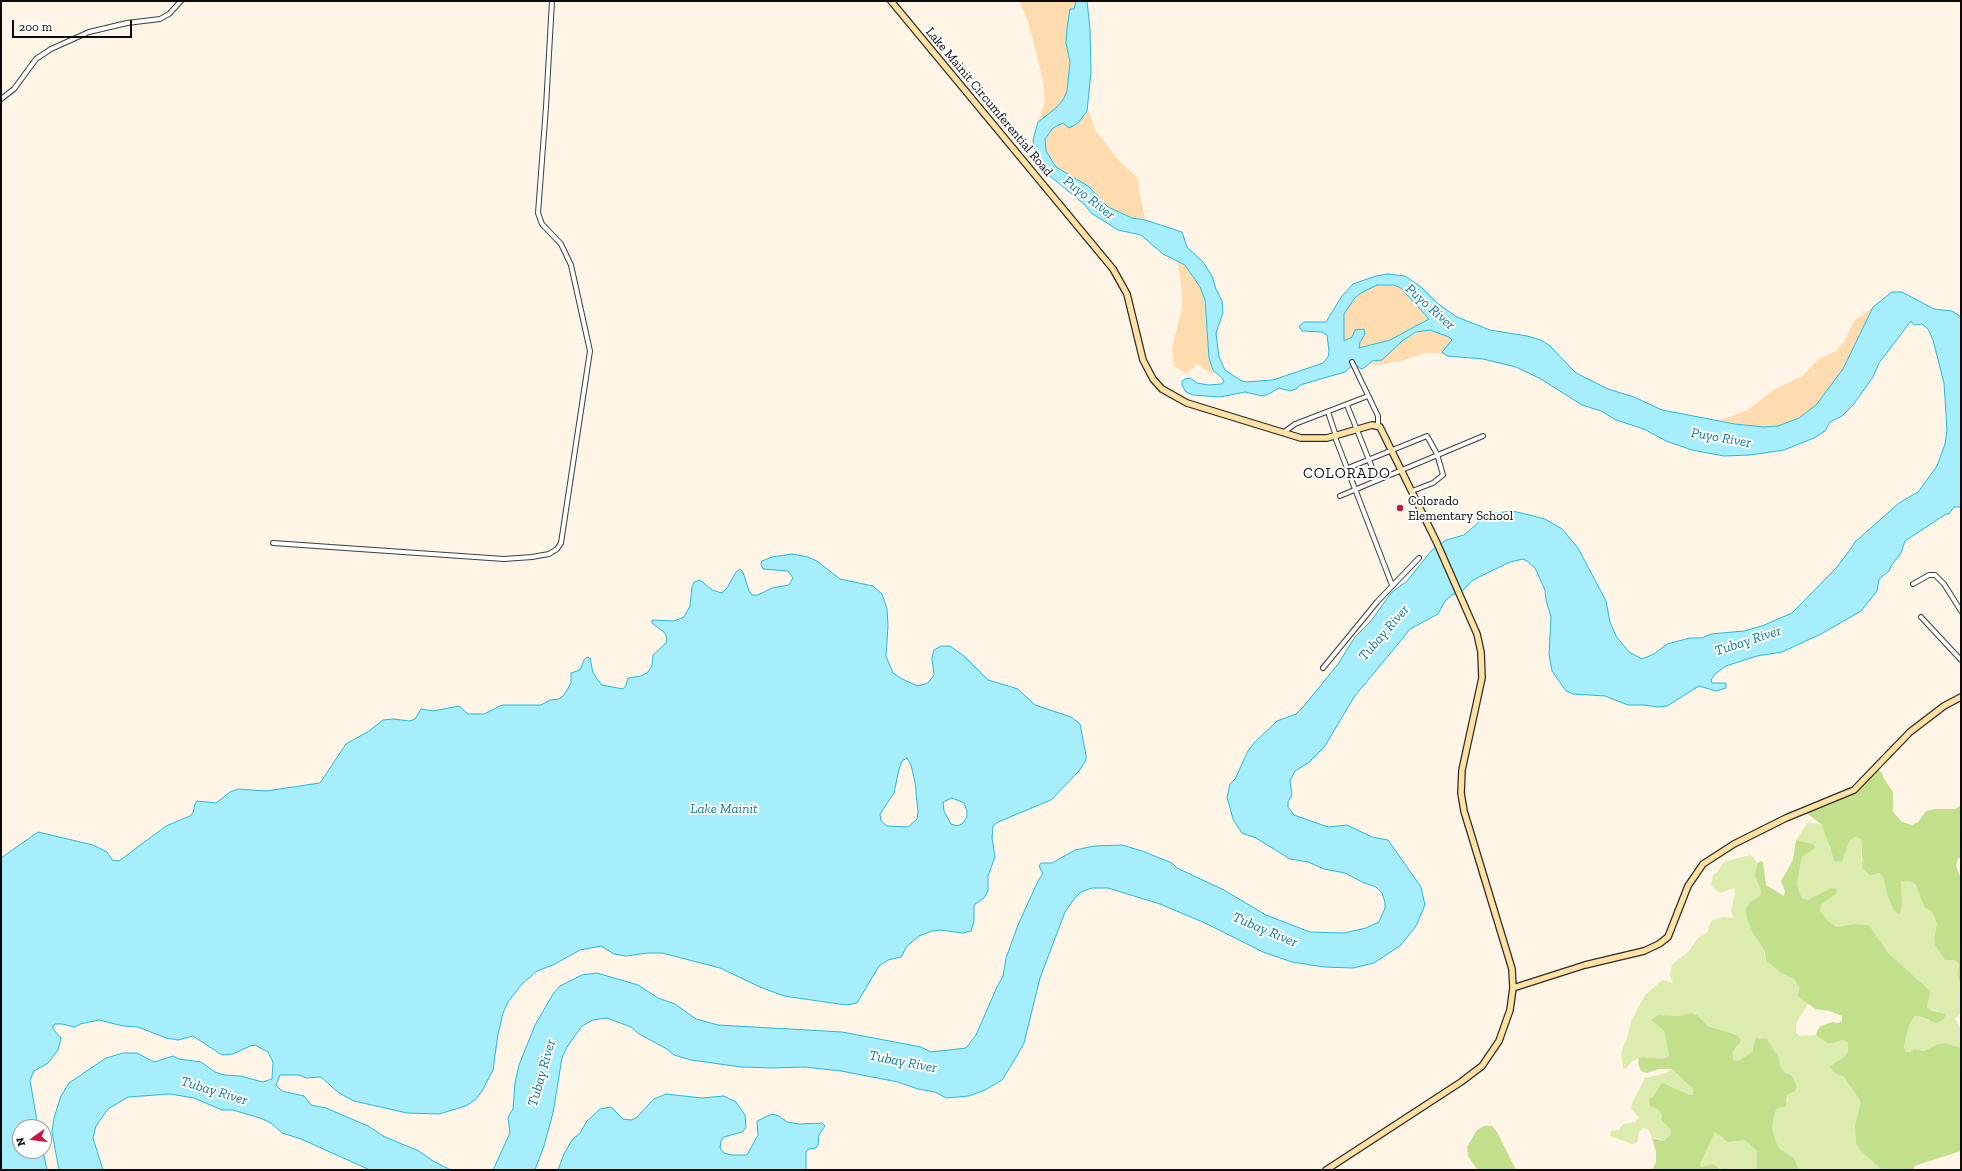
<!DOCTYPE html>
<html>
<head>
<meta charset="utf-8">
<style>
	body { margin:0 }
	#map { position:relative; width:1962px; height:1171px; overflow:hidden; background:#fff5e7; font-family:"Zilla Slab",serif }
	canvas { display:block }
	.frame { position:absolute; inset:0; border:2px solid #0a0a0a; pointer-events:none }
	.north { position:absolute; left:12px; top:1119px; width:40px; height:40px; box-sizing:border-box; background:#fff; border:1px solid #9d9d9d; border-radius:50%; rotate:256deg; font-size:11px; font-weight:700; line-height:16px; text-align:center; color:#0a0a0a }
	.north::after { content:''; display:block; margin:auto; width:14px; height:18px; background:#c51744; clip-path:polygon(50% 0,100% 100%,50% 72%,0 100%) }
	.scale { position:absolute; left:12px; top:20px; width:120px; height:18px; box-sizing:border-box; border:2px solid #0a0a0a; border-top:0; padding-left:5px; font-size:12px; line-height:14px; white-space:nowrap; color:#0a0a0a; -webkit-text-stroke:3px #fff; paint-order:stroke }
</style>
</head>
<body>
<div id="map">
<canvas width="1962" height="1171"></canvas>
<div class="frame"></div>
<div class="north">N</div>
<div class="scale">200 m</div>
</div>
<script>
const c = document.querySelector('canvas').getContext('2d');
c.lineJoin = 'round';
function fill(path, color) { c.fillStyle = color; c.fill(path, 'evenodd'); }
const poly = rows => new Path2D(rows.map(r => 'M' + r).join(''));
function stroke(path, color, width, dash) { c.strokeStyle = color; c.lineWidth = width; c.lineCap = dash ? 'butt' : 'round'; c.setLineDash(dash || []); c.stroke(path); }
function drawText(font, color, halo, rows, align = 'center') {
  c.font = font + ' "Zilla Slab",serif'; c.lineWidth = 4; c.setLineDash([]); c.textBaseline = 'middle'; c.strokeStyle = halo; c.fillStyle = color; for (const [text, x, y, turn = 0] of rows) {
    c.save(); c.translate(x, y); c.rotate((+turn || 0) * Math.PI / 180); c.textAlign = isNaN(turn) ? turn : align; if (halo) c.strokeText(text, 0, 0); c.fillText(text, 0, 0); c.restore();
  }
}
const green = poly([
	[1808,822,1822,825,1827,836,1830,851,1845,850,1849,842,1855,837,1861,839,1861,860,1883,877,1888,897,1894,911,1900,914,1902,905,1901,881,1910,881,1916,885,1924,907,1932,912,1937,924,1934,938,1935,945,1945,960,1955,960,1959,964,1957,974,1961,987,1961,1012,1955,1019,1961,1029,1961,1048,1945,1043,1938,1044,1924,1051,1915,1049,1910,1052,1905,1052,1904,1045,1909,1025,1915,1016,1922,1017,1929,1021,1939,1011,1930,1010,1927,1007,1930,993,1927,988,1888,953,1869,925,1854,924,1837,927,1828,921,1819,911,1821,905,1836,894,1816,896,1808,900,1802,898,1798,892,1797,884,1802,857,1806,853,1805,842,1796,840],
	[1750,855,1754,858,1757,864,1755,876,1761,891,1760,896,1750,902,1754,935,1764,949,1764,954,1781,973,1794,979,1799,987,1798,992,1809,1002,1796,1024,1796,1033,1800,1036,1816,1035,1828,1043,1834,1043,1842,1040,1848,1042,1848,1051,1845,1056,1831,1065,1833,1072,1844,1077,1861,1102,1855,1125,1856,1143,1861,1151,1882,1170,1799,1170,1794,1158,1780,1149,1776,1142,1772,1128,1774,1115,1777,1108,1782,1107,1788,1101,1787,1095,1795,1091,1791,1076,1785,1073,1780,1066,1779,1058,1767,1039,1755,1044,1752,1052,1738,1061,1733,1060,1733,1051,1738,1046,1737,1035,1708,1026,1691,1013,1679,1016,1658,1015,1651,1020,1664,1031,1669,1056,1663,1059,1642,1057,1632,1061,1626,1069,1623,1068,1621,1052,1627,1038,1631,1021,1645,995,1662,980,1673,983,1670,975,1672,965,1689,951,1698,938,1708,932,1710,923,1713,920,1723,917,1733,918,1731,910,1735,894,1734,888,1720,893,1711,886,1713,875,1718,871,1724,862],
	[1672,1069,1693,1089,1693,1095,1682,1093,1670,1086,1660,1085,1653,1097,1662,1115,1661,1120,1670,1129,1671,1134,1668,1139,1664,1141,1658,1138,1652,1138,1648,1129,1643,1128,1639,1132,1637,1143,1632,1144,1610,1136,1611,1131,1619,1130,1623,1124,1635,1122,1639,1118,1631,1108,1632,1103,1645,1078,1666,1073],
	[1715,1132,1718,1133,1722,1139,1733,1142,1745,1140,1749,1143,1757,1151,1758,1154,1757,1168,1754,1170,1732,1170,1709,1166,1701,1167,1700,1164]
]);
const forest = poly([
	[1877,769,1882,773,1884,779,1893,792,1893,812,1902,822,1912,825,1918,822,1926,811,1936,809,1955,809,1961,805,1961,859,1958,858,1956,866,1961,878,1961,987,1957,974,1959,964,1955,960,1945,960,1935,945,1934,938,1937,924,1932,912,1924,907,1916,885,1910,881,1901,881,1902,905,1900,914,1894,911,1888,897,1883,877,1879,873,1870,875,1863,869,1861,839,1855,837,1849,842,1842,861,1835,862,1822,825,1804,811,1843,796],
	[1796,840,1813,844,1815,848,1802,857,1797,884,1799,892,1802,898,1808,900,1831,888,1837,889,1836,894,1821,905,1820,911,1828,921,1837,927,1854,924,1869,925,1888,953,1927,988,1930,993,1927,1007,1930,1010,1946,1014,1943,1020,1936,1023,1922,1017,1915,1016,1909,1025,1904,1046,1905,1052,1910,1052,1915,1049,1924,1051,1938,1044,1945,1043,1961,1048,1961,1151,1914,1166,1914,1170,1882,1170,1861,1151,1856,1143,1855,1125,1861,1102,1844,1077,1833,1072,1830,1066,1845,1056,1848,1051,1848,1042,1842,1040,1834,1043,1827,1043,1816,1035,1817,1031,1821,1026,1832,1022,1838,1023,1842,1021,1842,1016,1830,1011,1815,1009,1798,996,1799,987,1794,979,1781,973,1767,961,1764,949,1754,935,1747,919,1746,909,1750,902,1760,896,1761,891,1755,876,1757,864,1760,861,1763,862,1766,885,1784,896,1785,891,1781,881,1793,860],
	[1691,1013,1697,1015,1708,1026,1737,1035,1741,1041,1733,1051,1733,1060,1738,1061,1752,1052,1756,1038,1767,1039,1779,1058,1780,1066,1785,1073,1791,1075,1797,1086,1795,1091,1787,1095,1786,1107,1777,1108,1774,1115,1772,1128,1776,1142,1780,1149,1794,1158,1799,1170,1754,1170,1757,1168,1757,1151,1745,1140,1727,1142,1715,1132,1700,1164,1701,1167,1713,1164,1720,1169,1724,1168,1732,1170,1652,1170,1656,1162,1656,1152,1652,1138,1664,1141,1671,1134,1670,1129,1661,1120,1662,1115,1658,1109,1650,1106,1649,1098,1653,1097,1660,1085,1663,1083,1687,1094,1693,1095,1693,1089,1672,1069,1659,1069,1647,1073,1641,1071,1638,1062,1639,1058,1642,1057,1663,1059,1669,1056,1664,1031,1651,1020,1658,1015,1679,1016],
	[1484,1126,1492,1126,1497,1132,1516,1170,1478,1170,1474,1165,1468,1156,1467,1147,1477,1130]
]);
const sand = poly([
	[1019,1,1076,1,1074,9,1070,9,1067,28,1066,43,1070,62,1067,91,1063,100,1056,108,1038,122,1045,101,1042,76,1028,21],
	[1087,107,1096,131,1122,164,1137,177,1145,220,1132,218,1108,207,1088,186,1056,167,1046,151,1045,139,1053,128,1063,123,1078,123,1084,116],
	[1178,262,1185,265,1203,293,1209,358,1213,370,1216,373,1208,372,1197,364,1190,371,1185,373,1174,366,1172,348,1182,307,1182,294],
	[1387,284,1401,288,1429,319,1390,340,1358,348,1360,342,1365,334,1352,337,1344,341,1344,314,1348,306,1361,293,1369,288,1377,285],
	[1873,307,1843,369,1823,398,1807,413,1788,424,1778,426,1754,427,1718,420,1732,416,1749,409,1776,388,1801,377,1820,358,1836,351,1844,342,1854,321],
	[1423,330,1430,330,1449,337,1452,340,1451,343,1443,352,1447,356,1438,353,1425,353,1402,361,1375,365,1368,363,1382,360,1402,341]
]);
const water = poly([
	[1076,1,1087,1,1090,29,1091,72,1087,111,1078,123,1073,126,1069,128,1063,123,1053,128,1045,139,1046,151,1056,167,1088,186,1108,207,1132,218,1145,220,1182,232,1187,247,1203,262,1212,276,1216,289,1222,301,1223,313,1216,333,1219,357,1225,370,1240,380,1245,382,1273,380,1323,363,1328,357,1329,351,1327,335,1322,332,1302,331,1299,326,1304,322,1326,322,1342,296,1353,284,1376,276,1387,274,1405,276,1421,287,1437,303,1457,317,1490,330,1527,336,1541,340,1550,346,1576,373,1608,389,1634,397,1662,410,1735,424,1764,427,1778,426,1799,418,1816,405,1843,369,1873,307,1892,292,1902,292,1934,309,1952,311,1961,317,1961,507,1954,507,1949,514,1946,514,1905,541,1901,553,1891,566,1889,571,1879,579,1877,591,1861,611,1821,634,1782,652,1757,656,1726,666,1715,674,1711,680,1712,683,1726,683,1726,688,1716,691,1699,686,1667,706,1658,707,1644,705,1628,705,1605,696,1573,694,1566,691,1552,671,1549,654,1551,617,1546,600,1545,590,1535,568,1527,561,1523,559,1510,562,1473,580,1462,591,1452,595,1445,601,1438,614,1410,629,1403,638,1354,697,1325,746,1308,763,1295,771,1290,781,1292,795,1288,802,1288,807,1294,815,1328,827,1347,825,1372,837,1388,840,1421,887,1425,905,1416,926,1401,945,1374,963,1353,968,1324,967,1292,962,1263,952,1205,923,1160,904,1108,888,1092,888,1081,892,1074,899,1065,912,1040,978,1024,1043,1015,1059,1002,1080,985,1090,969,1096,946,1098,935,1092,918,1089,898,1082,841,1071,804,1067,773,1068,741,1067,691,1060,674,1055,667,1049,639,1034,631,1027,607,1018,593,1020,582,1026,567,1047,562,1058,553,1113,544,1146,535,1170,493,1170,510,1133,508,1117,513,1109,515,1083,519,1065,535,1025,553,994,560,986,582,975,597,973,638,985,658,998,675,1004,696,1019,718,1025,842,1032,921,1047,931,1052,966,1048,976,1035,997,987,1003,976,1006,958,1018,925,1039,879,1043,874,1039,866,1041,863,1052,863,1075,850,1094,846,1122,845,1142,851,1172,863,1177,868,1224,890,1266,915,1310,932,1344,933,1366,928,1379,922,1385,908,1385,902,1382,893,1376,887,1362,882,1345,873,1324,869,1308,862,1290,859,1256,838,1242,833,1233,819,1227,797,1230,784,1235,779,1248,751,1254,743,1277,721,1296,714,1304,706,1338,664,1355,637,1371,621,1391,593,1407,581,1431,551,1446,540,1464,535,1486,516,1496,513,1513,511,1545,519,1562,529,1578,548,1606,601,1610,622,1616,636,1629,652,1642,659,1654,654,1667,644,1690,638,1702,638,1711,634,1744,631,1762,626,1792,613,1837,567,1852,547,1855,542,1899,503,1918,492,1937,466,1945,444,1947,430,1944,383,1933,340,1928,329,1922,324,1914,325,1911,321,1879,363,1873,377,1853,405,1842,416,1830,422,1825,431,1814,438,1784,450,1750,455,1724,456,1692,450,1666,441,1644,429,1616,420,1601,411,1582,405,1541,379,1516,367,1483,359,1447,356,1442,352,1452,340,1449,337,1430,330,1416,332,1402,341,1382,360,1372,361,1364,368,1361,369,1356,365,1352,366,1345,372,1300,385,1296,389,1290,391,1279,388,1269,394,1262,396,1245,392,1220,397,1193,395,1186,392,1182,385,1182,381,1185,379,1190,378,1197,383,1209,385,1221,384,1224,382,1223,379,1213,370,1209,358,1205,300,1200,287,1185,265,1163,254,1141,235,1118,230,1091,213,1085,205,1050,176,1041,166,1035,151,1033,140,1038,122,1056,108,1063,100,1067,91,1070,62,1066,43,1067,28,1070,9,1074,9,1076,1],
	[1377,285,1394,285,1401,288,1429,319,1390,340,1359,348,1360,342,1365,334,1364,329,1355,330,1352,337,1344,341,1344,314,1354,299,1361,293,1377,285],
	[792,554,808,557,817,561,840,579,873,586,882,594,887,609,888,626,886,656,893,673,902,679,918,686,928,683,934,675,932,658,934,650,941,646,950,646,964,656,988,680,1018,689,1035,705,1071,717,1080,724,1086,755,1086,760,1079,771,1051,800,998,822,993,826,992,838,995,857,988,876,988,891,984,898,974,905,974,922,971,931,963,933,940,930,932,931,919,936,907,946,901,957,888,960,879,966,857,1003,846,1005,784,996,760,987,720,968,662,953,648,953,626,956,614,954,601,946,580,950,553,965,537,971,522,984,508,1002,503,1013,498,1034,493,1070,482,1091,476,1099,466,1106,439,1114,407,1113,354,1101,339,1093,321,1077,306,1078,299,1075,280,1075,276,1085,282,1091,304,1096,311,1105,326,1108,368,1126,385,1137,419,1151,433,1161,451,1170,370,1170,301,1139,282,1133,271,1123,260,1118,233,1110,222,1110,194,1098,170,1094,128,1097,108,1109,96,1126,93,1138,103,1170,59,1170,52,1132,54,1118,61,1096,69,1083,106,1058,123,1053,137,1053,154,1062,173,1056,179,1059,201,1062,215,1072,224,1075,240,1076,263,1082,272,1079,273,1062,268,1052,255,1045,250,1046,233,1054,222,1055,193,1036,178,1040,166,1038,138,1027,123,1026,99,1020,80,1024,75,1027,62,1024,55,1024,53,1026,53,1029,61,1038,58,1050,48,1063,34,1071,30,1080,38,1127,20,1127,20,1151,43,1151,47,1170,1,1170,1,858,38,832,93,845,107,852,112,860,119,861,166,826,190,816,193,813,195,804,197,801,216,803,230,792,238,789,266,791,320,783,346,744,369,731,383,720,393,719,410,721,415,719,421,709,433,711,459,706,468,714,484,714,502,705,541,705,550,700,559,699,564,695,571,683,571,673,580,670,584,660,587,657,590,658,593,673,602,685,623,689,626,685,628,678,641,676,648,672,652,666,653,655,666,643,667,639,665,633,652,623,652,620,674,621,684,617,690,606,692,587,694,582,700,580,712,590,722,593,727,588,736,572,740,569,743,572,749,591,752,595,758,595,772,588,789,585,793,578,788,571,763,569,761,564,762,561,772,557,792,554],
	[907,758,911,765,915,782,918,812,917,819,908,827,887,826,881,821,880,814,894,793,899,769,902,761,907,758],
	[952,798,964,803,967,811,967,817,962,824,957,826,951,824,944,811,943,802,952,798],
	[666,1094,702,1098,724,1096,736,1102,745,1115,746,1128,742,1132,724,1137,721,1141,720,1148,724,1153,732,1155,747,1155,758,1135,757,1121,772,1114,779,1116,787,1122,800,1124,822,1123,825,1126,819,1135,818,1145,816,1148,809,1149,806,1152,806,1170,558,1170,564,1154,572,1140,580,1133,587,1121,600,1109,611,1107,623,1119,631,1120,636,1118,654,1099,666,1094]
]);
const street = poly([
	[1,99,14,89,36,59,51,49,89,32,127,23,160,19,169,14,181,1],
	[1352,362,1378,416,1378,425],
	[1347,405,1377,480],
	[1328,412,1336,436],
	[1283,433,1295,424,1368,396],
	[1335,437,1392,585],
	[1348,468,1427,436,1437,454,1443,475,1433,483,1412,491],
	[1340,496,1483,436],
	[273,543,504,559,532,557,549,554,557,549,561,543,590,351,571,265,561,244,542,224,538,213,546,107,552,1],
	[1913,584,1929,575,1935,575,1944,584,1961,611],
	[1921,617,1961,660],
	[1323,668,1377,602,1419,558]
]);
const secondary = poly([
	[891,1,1113,269,1127,294,1143,360,1153,379,1162,389,1187,403,1301,438,1327,438,1372,425,1380,427,1437,543,1477,634,1481,652,1482,678,1462,770,1461,793,1464,811,1512,969,1513,988,1510,1010,1499,1041,1482,1066,1461,1082,1326,1170],
	[1513,988,1585,965,1644,951,1659,944,1668,937,1688,886,1703,864,1734,844,1786,818,1854,790,1910,732,1944,706,1961,697]
]);
const markers = [
	[1400,508,4,"#c51744"]
];
const streetNames = [
	["Lake Mainit Circumferential Road",989,102,50]
];
const poiNames = [
	["Colorado",1408,501],
	["Elementary School",1408,516]
];
const waterNames = [
	["Puyo River",1089,198,38],
	["Puyo River",1430,307,42],
	["Puyo River",1721,438,10],
	["Tubay River",1384,633,-49],
	["Tubay River",1748,641,-18],
	["Lake Mainit",724,809],
	["Tubay River",1265,930,23],
	["Tubay River",903,1062,11],
	["Tubay River",542,1073,-74],
	["Tubay River",214,1091,17]
];
const quarterNames = [
	["COLORADO",1347,474]
];
fill(green, '#dbecae');
fill(forest, '#c2df8b');
fill(sand, '#ffdcaf');
fill(water, '#a6eefc');
stroke(water, '#26b8da', 1);
stroke(street, '#3d3d3d', 6);
stroke(secondary, '#2c2c2c', 8);
stroke(street, '#fff', 4);
stroke(secondary, '#ffe1a2', 5.5);
for (const [x, y, r, color] of markers) { const dot = new Path2D(); dot.arc(x, y, r, 0, 2 * Math.PI); c.fillStyle = color; c.fill(dot); stroke(dot, '#fff', 1.5); }
drawText('13px', '#0a0a0a', '#fff', streetNames);
drawText('13px', '#0a0a0a', '#fff', poiNames, 'left');
drawText('italic 14px', '#0a7c9e', '#fff', waterNames);
c.letterSpacing = '1px';
drawText('15px', '#0a0a0a', '#fff', quarterNames);
c.letterSpacing = '0px';
</script>
</body>
</html>
